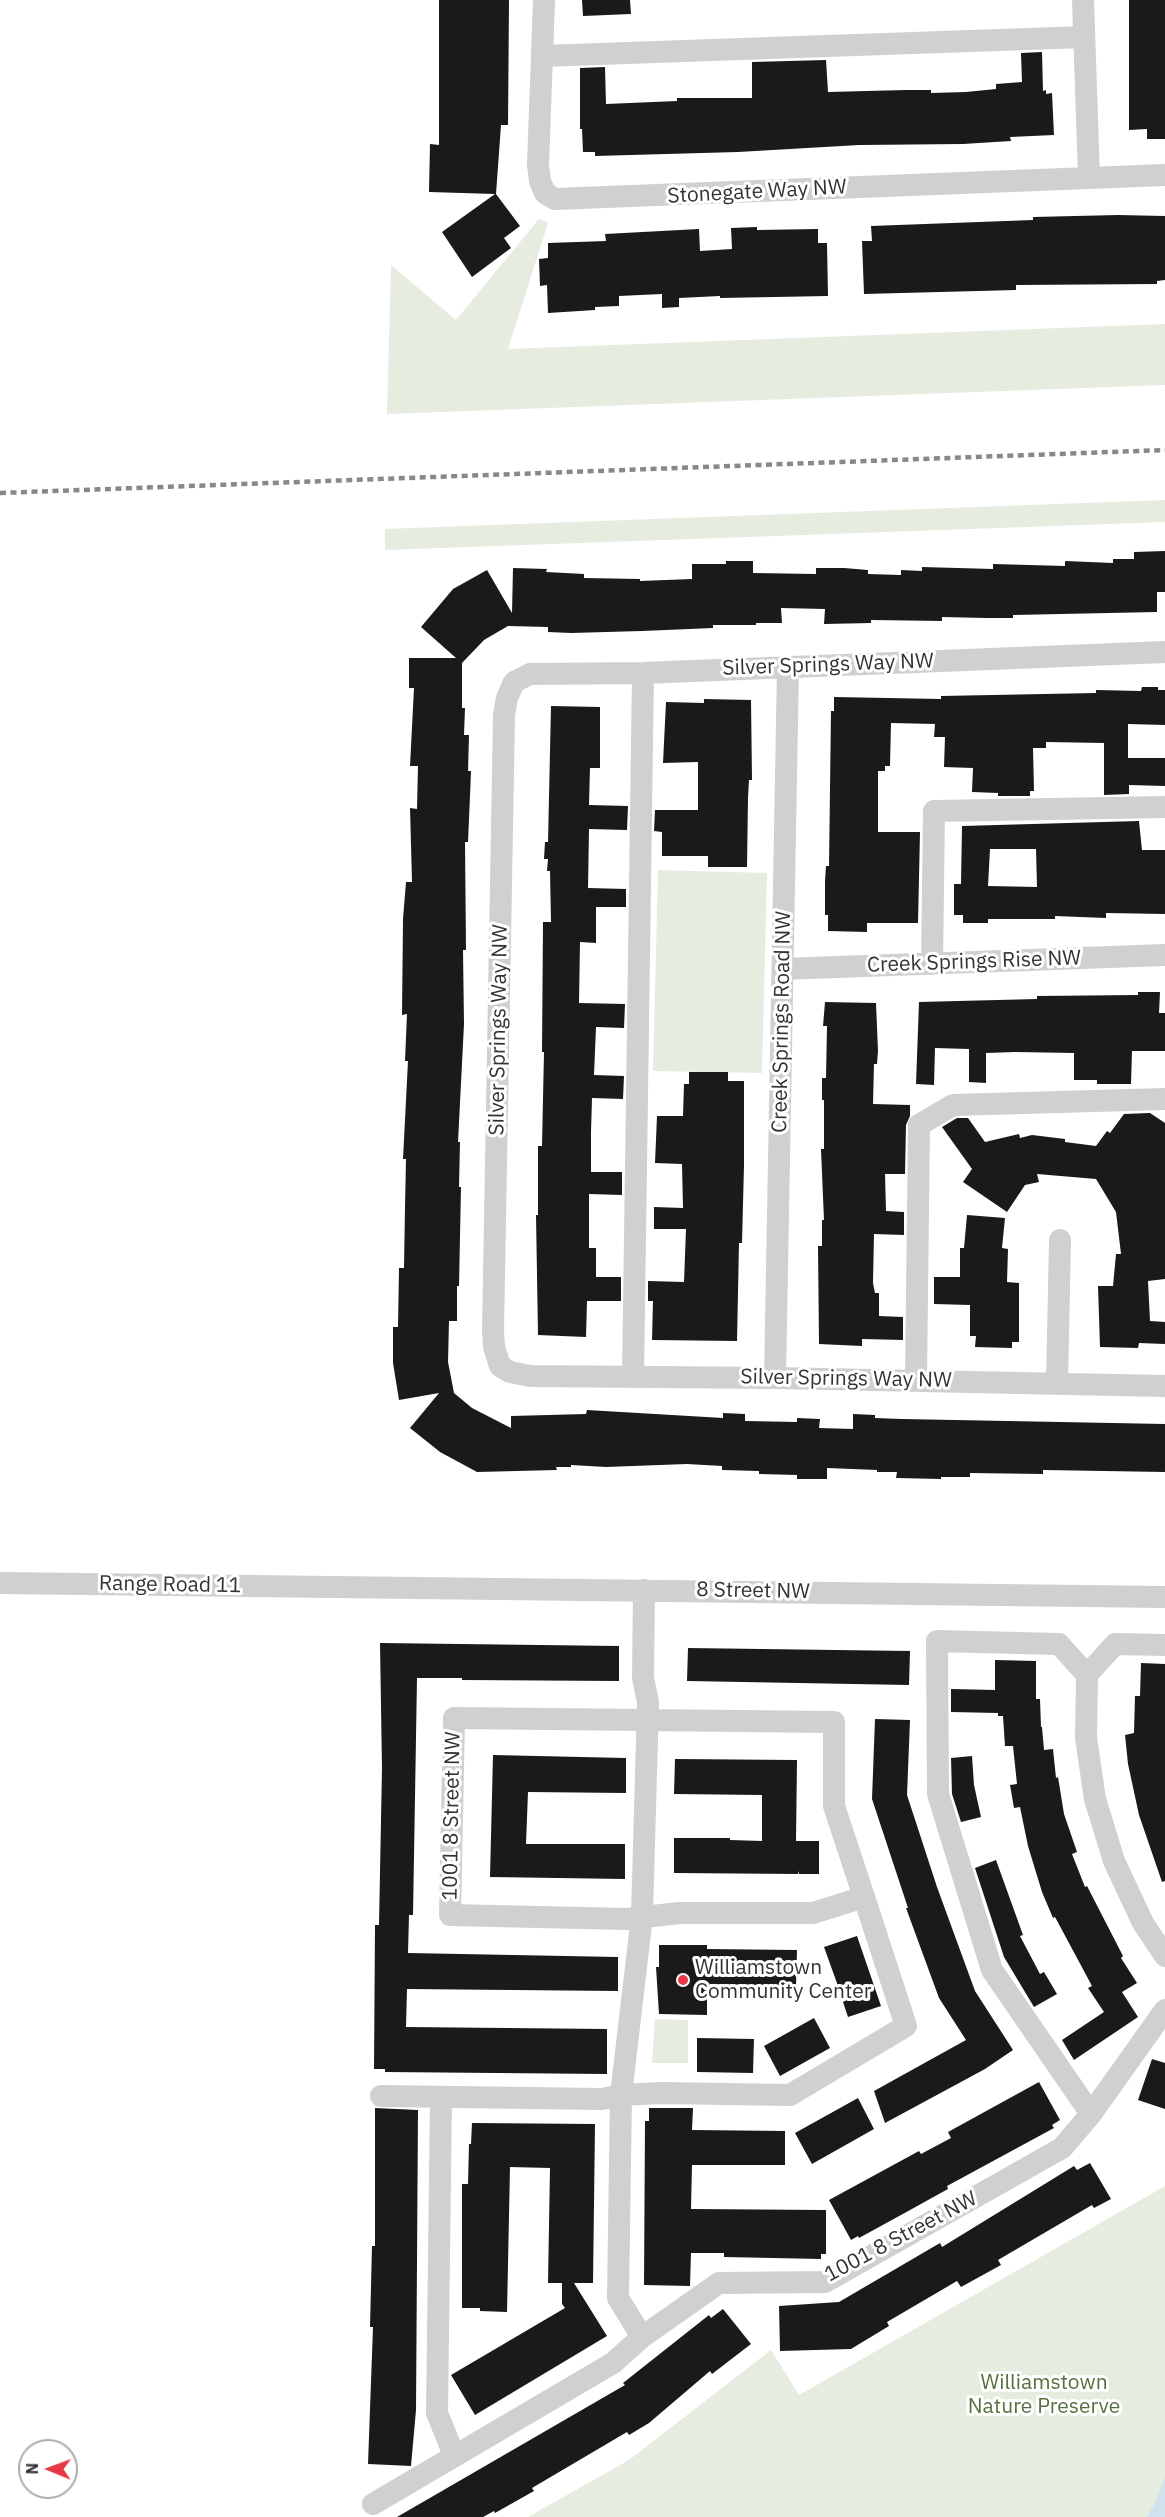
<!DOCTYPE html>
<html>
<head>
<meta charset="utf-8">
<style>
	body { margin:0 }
	#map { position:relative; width:1165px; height:2517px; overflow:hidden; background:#fff; font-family:"IBM Plex Sans",sans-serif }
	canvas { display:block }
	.north { position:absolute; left:18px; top:2439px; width:60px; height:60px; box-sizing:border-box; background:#fff; border:2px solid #adadad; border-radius:50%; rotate:271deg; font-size:16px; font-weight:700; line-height:24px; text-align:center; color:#333 }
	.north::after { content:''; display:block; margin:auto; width:21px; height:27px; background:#e63946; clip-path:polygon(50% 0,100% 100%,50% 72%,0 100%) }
</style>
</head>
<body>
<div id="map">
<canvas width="1165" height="2517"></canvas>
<div class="north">N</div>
</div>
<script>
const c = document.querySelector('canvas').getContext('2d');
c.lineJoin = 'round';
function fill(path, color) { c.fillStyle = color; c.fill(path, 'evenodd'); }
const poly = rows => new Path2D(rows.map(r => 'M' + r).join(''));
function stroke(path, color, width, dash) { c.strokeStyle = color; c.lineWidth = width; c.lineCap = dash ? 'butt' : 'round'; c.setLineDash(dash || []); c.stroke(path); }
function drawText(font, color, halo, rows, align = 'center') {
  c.font = font + ' "IBM Plex Sans",sans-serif'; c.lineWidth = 6; c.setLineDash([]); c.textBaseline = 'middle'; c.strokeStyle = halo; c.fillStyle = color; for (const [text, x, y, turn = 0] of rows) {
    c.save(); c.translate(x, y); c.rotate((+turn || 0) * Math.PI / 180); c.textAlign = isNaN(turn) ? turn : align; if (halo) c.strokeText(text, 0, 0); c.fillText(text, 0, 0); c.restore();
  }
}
const green = poly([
	[539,219,548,223,508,349,1165,324,1165,385,387,414,391,265,456,320],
	[1165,500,1165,522,385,550,385,529],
	[658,870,767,873,762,1073,653,1071],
	[655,2019,688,2020,688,2063,652,2063],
	[1165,2186,1165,2517,528,2517,629,2460,771,2350,799,2395]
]);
const water = poly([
	[1165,2477,1165,2517,1147,2517,1156,2501]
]);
const building = poly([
	[439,0,509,0,508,125,501,125,496,194,520,226,504,238,511,248,472,277,442,232,495,194,429,192,430,144,439,145],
	[582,0,630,0,631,14,583,16],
	[1129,0,1165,0,1165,139,1147,139,1147,129,1129,130],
	[1042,52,1043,91,1046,90,1046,94,1052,93,1054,135,1010,137,1011,141,963,144,859,145,738,152,595,156,595,152,583,152,582,129,580,129,580,68,605,67,606,104,677,101,677,98,752,98,752,62,826,60,828,92,906,90,931,90,931,93,966,92,996,89,996,84,1022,82,1021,53],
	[1118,215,1165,216,1165,280,1157,281,1157,284,1016,285,1016,290,864,294,862,241,872,241,871,226,1033,220,1033,217],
	[757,227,757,230,818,229,818,243,827,243,828,296,720,298,720,296,679,298,679,307,662,308,662,294,619,296,619,306,595,307,595,310,548,313,547,285,540,286,539,259,548,258,548,243,606,241,605,234,699,229,700,251,732,249,731,228],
	[1165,551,1165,592,1157,592,1157,612,1013,615,1013,618,986,618,942,617,942,621,871,620,871,623,824,624,825,609,781,608,782,623,756,623,756,625,713,625,713,628,642,631,571,633,548,632,548,627,508,626,484,640,462,663,462,708,465,708,464,735,469,735,468,771,471,771,470,796,468,842,465,842,466,950,463,950,464,1024,458,1142,460,1142,459,1187,461,1187,459,1286,457,1286,457,1321,449,1321,448,1362,454,1393,472,1408,511,1428,511,1416,586,1414,587,1410,723,1418,723,1413,745,1414,745,1421,797,1422,797,1418,820,1419,819,1428,853,1429,853,1414,875,1415,875,1418,902,1419,1165,1424,1165,1472,1043,1470,1043,1474,970,1473,970,1477,941,1477,941,1479,896,1478,897,1472,877,1472,877,1470,827,1468,827,1479,797,1479,797,1475,759,1474,759,1471,722,1470,722,1466,687,1464,606,1467,571,1465,571,1467,556,1467,557,1470,477,1472,440,1452,410,1428,439,1393,399,1400,393,1363,393,1327,398,1327,399,1268,404,1268,405,1208,406,1159,403,1159,408,1061,405,1061,407,1014,402,1015,403,919,406,882,412,882,410,808,417,809,418,766,410,766,414,688,409,688,409,658,456,658,421,627,453,589,487,570,512,613,513,568,547,569,546,572,584,574,584,578,640,579,640,581,692,579,692,564,726,564,726,561,753,561,753,573,816,574,816,568,844,568,868,570,868,574,901,575,901,570,922,571,922,567,993,569,993,564,1065,566,1065,561,1113,563,1113,559,1134,559,1134,552],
	[1142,687,1158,687,1158,690,1165,690,1165,725,1128,724,1128,758,1165,758,1165,786,1129,785,1129,794,1104,795,1104,743,1046,742,1046,748,1033,748,1034,791,1030,791,1030,796,998,796,998,793,972,792,973,768,944,767,945,737,934,737,935,724,891,723,890,766,885,766,885,771,878,771,878,832,920,832,918,923,867,923,867,932,828,931,828,915,825,915,825,881,826,866,829,866,831,711,834,711,834,697,941,699,941,696,1096,693,1096,690,1141,691],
	[704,699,751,700,752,780,749,780,748,798,747,867,708,867,708,856,662,856,662,832,654,831,655,810,698,810,698,762,663,763,666,702,704,703],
	[551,706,600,707,600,768,590,768,589,805,628,806,627,830,589,829,588,888,626,889,626,907,596,907,596,943,580,942,579,1003,625,1004,624,1028,596,1027,594,1075,624,1076,623,1099,592,1098,591,1132,591,1172,622,1172,622,1195,589,1194,589,1248,596,1248,596,1277,621,1277,621,1301,587,1301,586,1337,538,1335,536,1215,538,1215,538,1146,542,1146,544,1052,542,1052,543,922,551,922,550,871,547,871,548,859,544,859,545,842,548,842],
	[1139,821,1142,850,1165,850,1165,914,1106,913,1106,918,1055,916,1055,919,988,919,988,923,963,923,963,915,954,915,954,884,961,884,962,826],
	[990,849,1036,849,1037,887,988,886],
	[1138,992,1160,992,1159,1013,1165,1013,1165,1051,1132,1051,1131,1084,1097,1084,1097,1080,1074,1080,1074,1053,1015,1052,986,1053,986,1083,969,1082,969,1049,935,1048,934,1085,916,1084,919,1002,1037,999,1037,996,1138,995],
	[825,1002,876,1003,878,1051,877,1064,874,1064,873,1104,910,1105,910,1116,906,1125,905,1174,885,1174,886,1211,904,1212,904,1235,874,1234,873,1283,875,1293,879,1293,879,1316,903,1317,903,1340,862,1339,862,1346,819,1344,818,1246,822,1246,822,1220,824,1220,821,1149,824,1149,824,1100,822,1100,822,1078,826,1078,827,1026,823,1026],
	[689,1072,728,1072,728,1081,744,1081,744,1165,742,1243,739,1243,737,1341,652,1340,653,1301,648,1301,648,1281,684,1282,686,1229,654,1229,654,1207,683,1208,682,1164,655,1163,657,1116,683,1116,684,1084,689,1084],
	[1150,1113,1165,1123,1165,1279,1148,1281,1150,1321,1165,1322,1165,1344,1139,1343,1138,1348,1100,1347,1098,1286,1113,1286,1116,1254,1121,1254,1116,1212,1096,1179,1037,1174,1039,1182,1025,1185,1007,1212,963,1182,972,1169,942,1127,957,1118,968,1118,985,1142,1019,1134,1020,1138,1032,1135,1065,1139,1065,1142,1096,1146,1107,1131,1110,1133,1124,1114],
	[967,1215,1005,1218,1002,1248,1008,1249,1007,1282,1019,1283,1019,1342,1012,1342,1012,1348,975,1347,976,1336,970,1336,970,1305,934,1304,934,1277,960,1277,960,1248,964,1248],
	[380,1643,619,1646,619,1681,462,1680,462,1678,417,1678,413,1915,409,1915,408,1953,618,1957,618,1991,407,1989,406,2027,607,2029,607,2074,385,2072,385,2069,374,2069,375,1925,379,1925,382,1768],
	[688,1648,910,1651,909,1685,687,1681],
	[995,1660,1036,1661,1036,1699,1040,1699,1041,1727,1042,1727,1044,1750,1053,1749,1056,1778,1058,1777,1064,1814,1077,1852,1072,1854,1085,1887,1087,1886,1123,1956,1121,1958,1137,1983,1122,1992,1138,2017,1074,2060,1062,2040,1104,2012,1088,1988,1092,1986,1055,1917,1053,1918,1042,1892,1028,1846,1020,1807,1014,1808,1010,1785,1017,1784,1013,1746,1005,1746,1003,1716,998,1716,998,1713,951,1712,951,1689,995,1690],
	[1141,1663,1165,1664,1165,1881,1162,1882,1139,1815,1128,1764,1125,1735,1134,1733,1135,1696,1140,1696],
	[875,1719,910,1720,907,1795,937,1887,975,1991,1013,2050,985,2069,885,2123,874,2091,966,2040,939,1998,906,1908,908,1908,872,1799],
	[493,1755,626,1758,626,1793,528,1792,526,1844,625,1844,625,1879,490,1877],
	[972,1756,974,1785,981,1817,961,1822,952,1794,951,1758],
	[675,1759,797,1760,796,1841,819,1841,819,1874,799,1874,798,1871,798,1874,674,1873,674,1838,730,1838,730,1840,762,1841,762,1795,674,1794],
	[996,1860,1023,1935,1020,1936,1040,1974,1044,1972,1057,1994,1034,2007,1004,1957,975,1868],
	[857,1936,881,2006,848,2017,843,2002,871,1987,838,1986,824,1947],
	[659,1945,707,1945,707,1949,797,1950,796,1986,710,1984,710,1993,707,1993,707,2015,659,2014,656,1967,659,1967],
	[814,2018,830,2048,780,2076,764,2046],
	[697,2038,754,2039,753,2073,697,2072],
	[1152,2059,1165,2063,1165,2109,1138,2100],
	[1039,2082,1060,2120,1052,2125,1054,2128,947,2186,948,2189,901,2215,859,2238,858,2236,851,2240,829,2200,919,2151,921,2154,951,2138,948,2132],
	[858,2098,874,2129,812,2164,795,2133],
	[375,2108,418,2110,416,2410,411,2466,368,2464,373,2327,370,2327,372,2246,375,2246],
	[649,2108,693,2108,692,2130,785,2131,785,2165,692,2165,691,2209,826,2210,826,2254,821,2254,821,2259,724,2257,724,2253,691,2253,690,2286,644,2285,645,2121,649,2121],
	[472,2123,595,2124,593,2283,574,2283,607,2336,475,2415,451,2375,565,2308,562,2304,562,2283,548,2283,550,2168,510,2167,507,2312,480,2311,480,2308,462,2308,462,2184,468,2184,469,2144,471,2144],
	[1090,2163,1111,2199,1094,2208,1092,2205,998,2260,1001,2265,961,2287,957,2281,887,2322,889,2326,851,2349,780,2351,779,2306,839,2302,940,2243,942,2247,1074,2166,1077,2170],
	[723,2309,751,2344,712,2374,710,2371,649,2423,629,2435,627,2432,532,2488,534,2491,495,2513,494,2511,483,2517,397,2517,625,2385,623,2383,709,2315,711,2318]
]);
const minor = poly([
	[544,0,538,165,540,181,545,193,555,199,1165,175],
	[1083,0,1089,177],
	[542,56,1084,37],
	[1165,652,643,673,530,674,514,682,507,698,504,715,493,1331,494,1347,500,1366,510,1372,530,1376,775,1378,1165,1386],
	[932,964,934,811,1165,807],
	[783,969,1165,955],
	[633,1377,643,673],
	[775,1378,788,667],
	[916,1380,919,1125,953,1105,1165,1099],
	[1057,1383,1060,1240],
	[0,1583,1165,1597],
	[1165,1645,1115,1644,1087,1675,1059,1644,937,1641,938,1794,992,1970,1091,2114,1165,2010],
	[1087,1675,1086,1738,1095,1799,1114,1861,1143,1923,1165,1956],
	[381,2096,602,2099,621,2095,660,2093,790,2095,906,2026,864,1897,834,1806,834,1722,454,1718,450,1915,627,1919,679,1913,813,1913,864,1897],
	[441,2097,437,2413,454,2455],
	[642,2337,618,2298,621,2095,642,1916,648,1702,643,1678,644,1590],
	[373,2504,613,2363,642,2337,719,2283,825,2282,1062,2148,1091,2114]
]);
const rail = poly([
	[0,493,1165,450]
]);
const markers = [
	[683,1980,6,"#e63946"]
];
const streetNames = [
	["Stonegate Way NW",757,192,-3],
	["Silver Springs Way NW",828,665,-2],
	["Creek Springs Rise NW",974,962,-2],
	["Creek Springs Road NW",782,1022,-89],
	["Silver Springs Way NW",499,1030,-89],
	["Silver Springs Way NW",846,1379,1],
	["Range Road 11",170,1585,1],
	["8 Street NW",753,1591,1],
	["1001 8 Street NW",452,1816,-89],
	["1001 8 Street NW",901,2237,-28]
];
const poiNames = [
	["Williamstown",695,1968],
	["Community Center",695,1992]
];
const parkNames = [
	["Williamstown",1044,2383],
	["Nature Preserve",1044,2407]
];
fill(green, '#e6ecdf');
fill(water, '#cfe2ee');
fill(building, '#1a1a1a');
stroke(minor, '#d0d0d0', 22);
stroke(rail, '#888', 4.5, [6, 4.5]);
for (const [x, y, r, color] of markers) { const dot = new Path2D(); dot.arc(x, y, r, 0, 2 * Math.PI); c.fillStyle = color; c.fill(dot); stroke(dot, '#fff', 2); }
drawText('21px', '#333', '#fff', streetNames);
drawText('21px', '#333', '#fff', poiNames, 'left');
drawText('21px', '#56703f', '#fff', parkNames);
</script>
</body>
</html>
